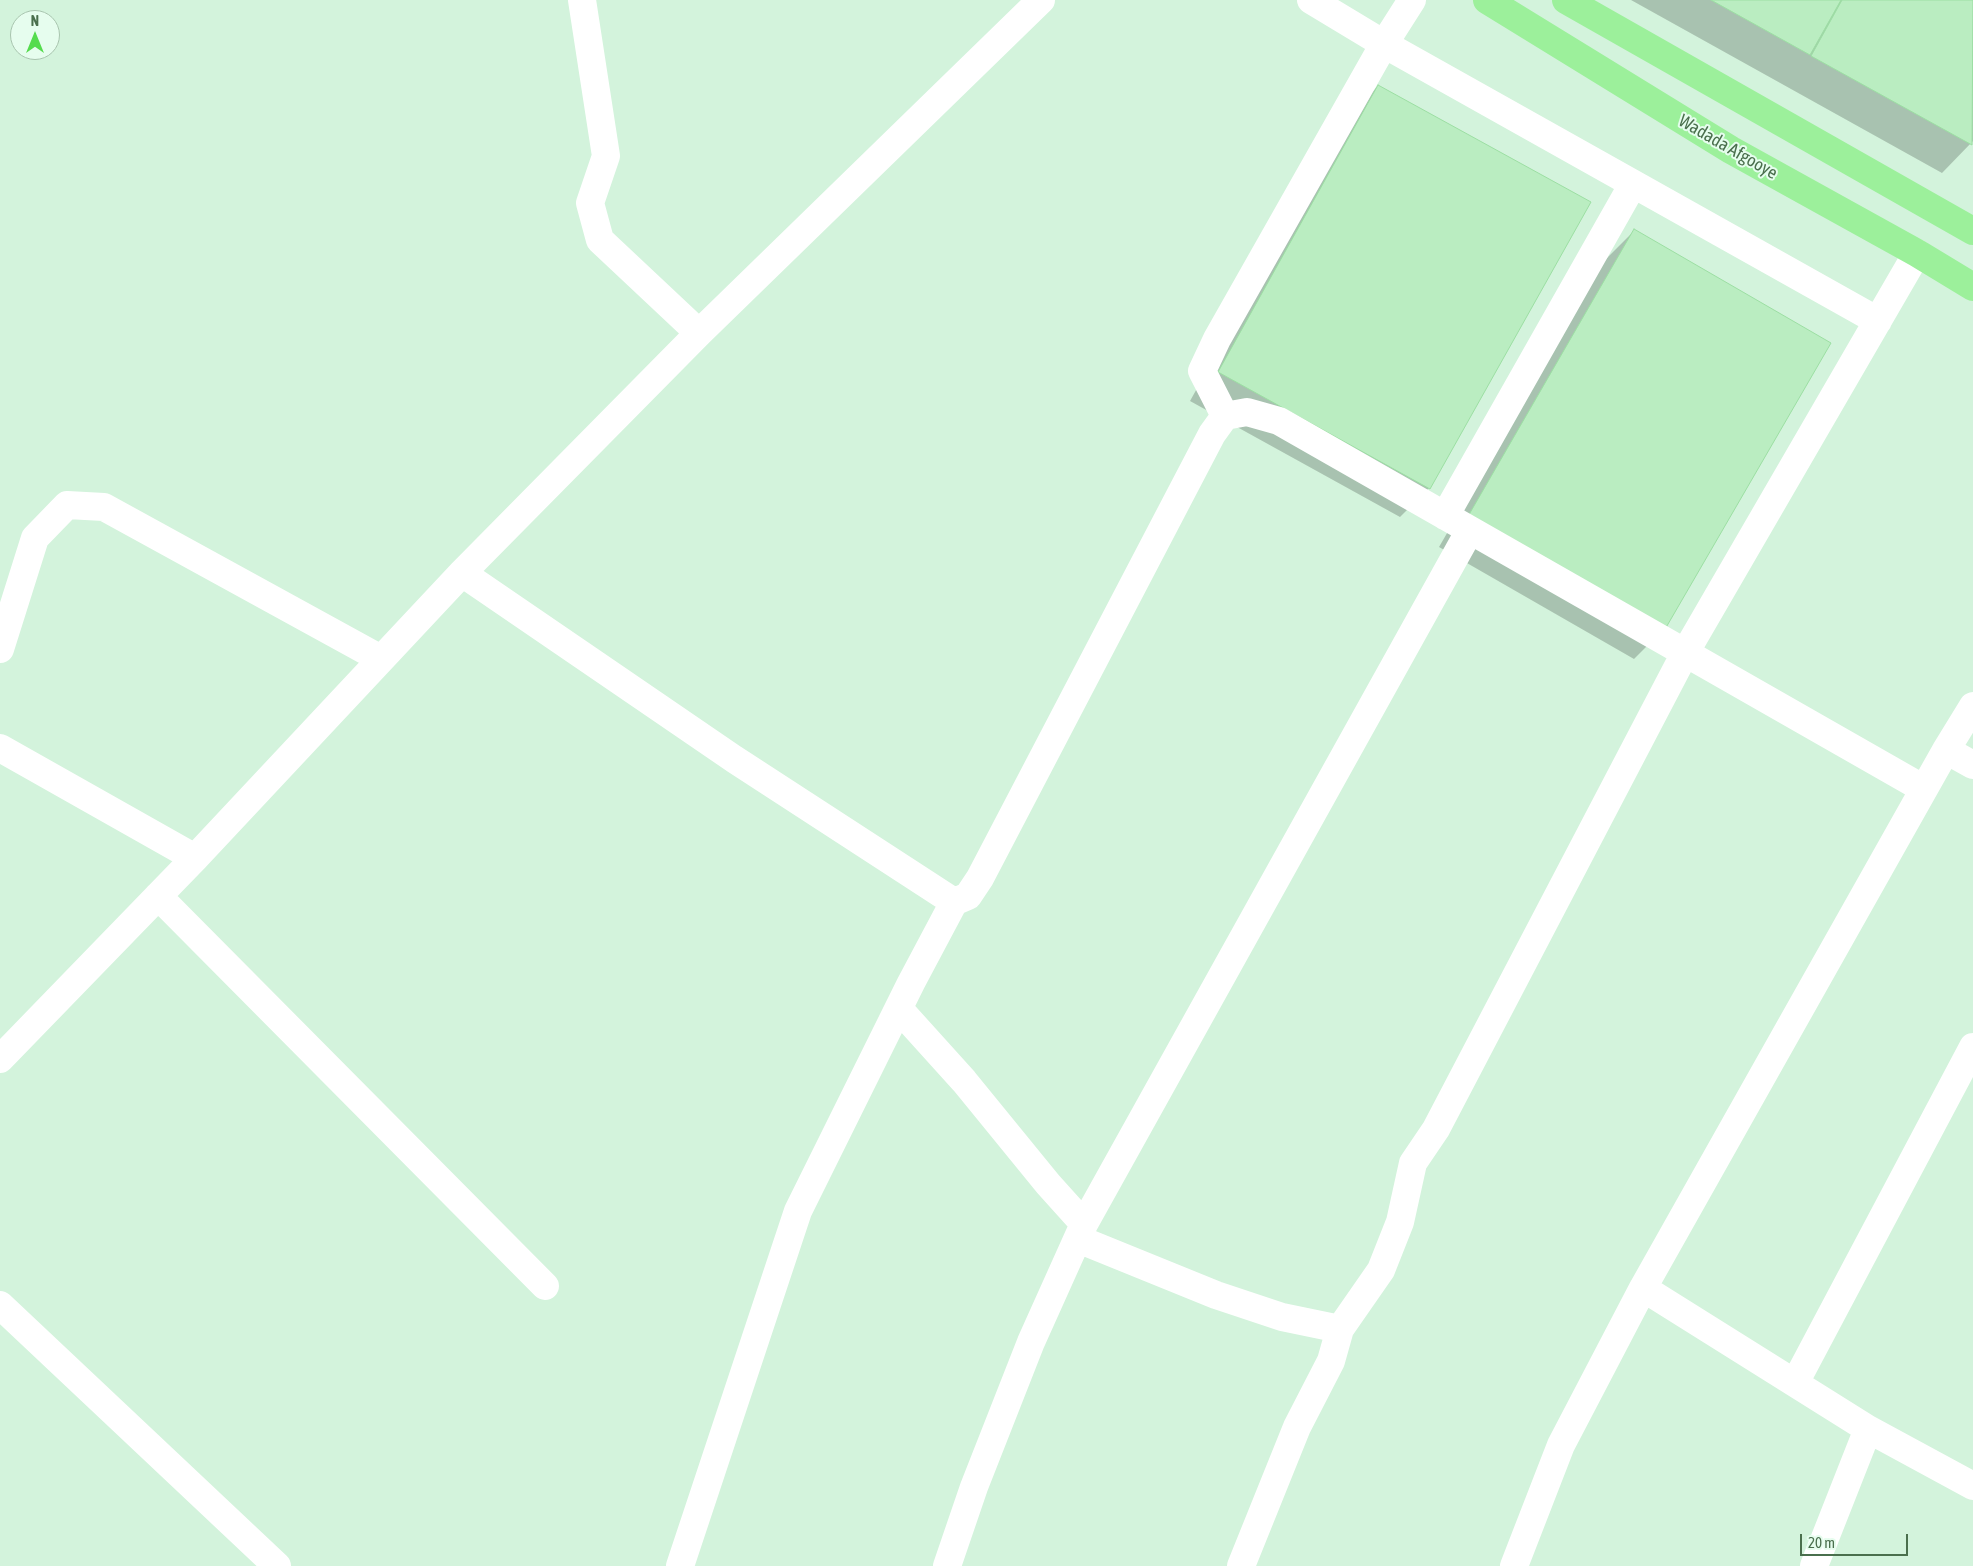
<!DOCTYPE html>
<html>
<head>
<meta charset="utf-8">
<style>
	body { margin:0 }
	#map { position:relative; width:1973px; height:1566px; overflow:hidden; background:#e1fae9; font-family:"Asap Condensed",sans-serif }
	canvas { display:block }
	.north { position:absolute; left:10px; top:10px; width:50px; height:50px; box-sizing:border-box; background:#e6fdee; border:1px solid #a8c4ae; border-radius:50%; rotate:0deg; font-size:14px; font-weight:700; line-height:20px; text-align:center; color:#4a6f4d }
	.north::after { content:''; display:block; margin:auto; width:18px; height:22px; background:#55dc4e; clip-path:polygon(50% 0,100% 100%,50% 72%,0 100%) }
	.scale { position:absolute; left:1800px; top:1534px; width:108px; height:22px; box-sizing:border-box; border:2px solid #4a6f4d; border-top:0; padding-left:6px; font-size:15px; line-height:18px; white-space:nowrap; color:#4a6f4d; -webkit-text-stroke:4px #e6fdee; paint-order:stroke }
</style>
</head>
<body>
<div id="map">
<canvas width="1973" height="1566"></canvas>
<div class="north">N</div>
<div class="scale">20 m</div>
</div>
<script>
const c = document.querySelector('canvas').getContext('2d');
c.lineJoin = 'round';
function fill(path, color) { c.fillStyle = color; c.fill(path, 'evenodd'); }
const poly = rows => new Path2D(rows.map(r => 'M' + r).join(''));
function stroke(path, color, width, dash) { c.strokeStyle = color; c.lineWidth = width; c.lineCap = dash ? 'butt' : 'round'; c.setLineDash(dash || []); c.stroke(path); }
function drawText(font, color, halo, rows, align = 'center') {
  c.font = font + ' "Asap Condensed",sans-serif'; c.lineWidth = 4; c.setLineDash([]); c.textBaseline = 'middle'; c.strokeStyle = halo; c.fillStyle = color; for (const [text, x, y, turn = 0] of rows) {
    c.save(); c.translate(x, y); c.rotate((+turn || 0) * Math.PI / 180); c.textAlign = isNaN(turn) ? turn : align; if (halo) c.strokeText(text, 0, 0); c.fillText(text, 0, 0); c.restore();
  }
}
const residential = poly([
	[0,0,1973,0,1973,1566,0,1566],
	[20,20,50,20,50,50,20,50]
]);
const shadow = poly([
	[1631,0,1973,0,1973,141,1942,173],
	[1378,86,1429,488,1400,517,1190,401,1349,115],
	[1634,231,1663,630,1634,659,1439,547,1605,260]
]);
const building = poly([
	[1711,0,1841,0,1810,55,1711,0],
	[1842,0,1973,0,1972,145,1811,56,1842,0],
	[1378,85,1591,202,1430,489,1218,372,1378,85],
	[1634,229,1831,343,1664,631,1467,518,1634,229]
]);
const minor = poly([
	[582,0,606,156,590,203,600,240,699,333],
	[1311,0,1384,44,1878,321],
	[1225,416,1202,371,1217,339,1384,44,1412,0],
	[1445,516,1633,184],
	[462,573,734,759,954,902],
	[0,649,35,538,67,505,104,507,381,659],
	[0,748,195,858],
	[1946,750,1973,765],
	[158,896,545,1286],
	[899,1009,964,1081,1048,1184,1084,1224,1031,1342,974,1487,947,1566],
	[0,1059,195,858,462,573,699,333,1041,0],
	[1084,1224,1470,530],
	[1078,1239,1216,1295,1282,1317,1340,1329],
	[1643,1288,1868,1429,1814,1566],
	[0,1305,277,1566],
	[1795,1383,1973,1047],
	[1868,1429,1973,1486],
	[680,1566,798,1211,911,983,954,902,968,896,980,878,1212,434,1225,416,1247,412,1279,421,1924,789],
	[1241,1566,1297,1427,1331,1361,1340,1329,1381,1270,1400,1222,1413,1163,1436,1129,1685,653,1917,253],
	[1514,1566,1561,1445,1643,1288,1946,750,1973,706]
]);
const highway = poly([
	[1487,0,1731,150,1917,253,1973,287],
	[1566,0,1973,231]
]);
const streetNames = [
	["Wadada Afgooye",1728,147,30]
];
fill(residential, '#d3f3dc');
fill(shadow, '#0003');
fill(building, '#baedc1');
stroke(building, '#9cdfa3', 1);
stroke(minor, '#fff', 28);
stroke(highway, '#9cf09b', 28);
drawText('18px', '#4a6f4d', '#e6fdee', streetNames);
</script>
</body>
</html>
